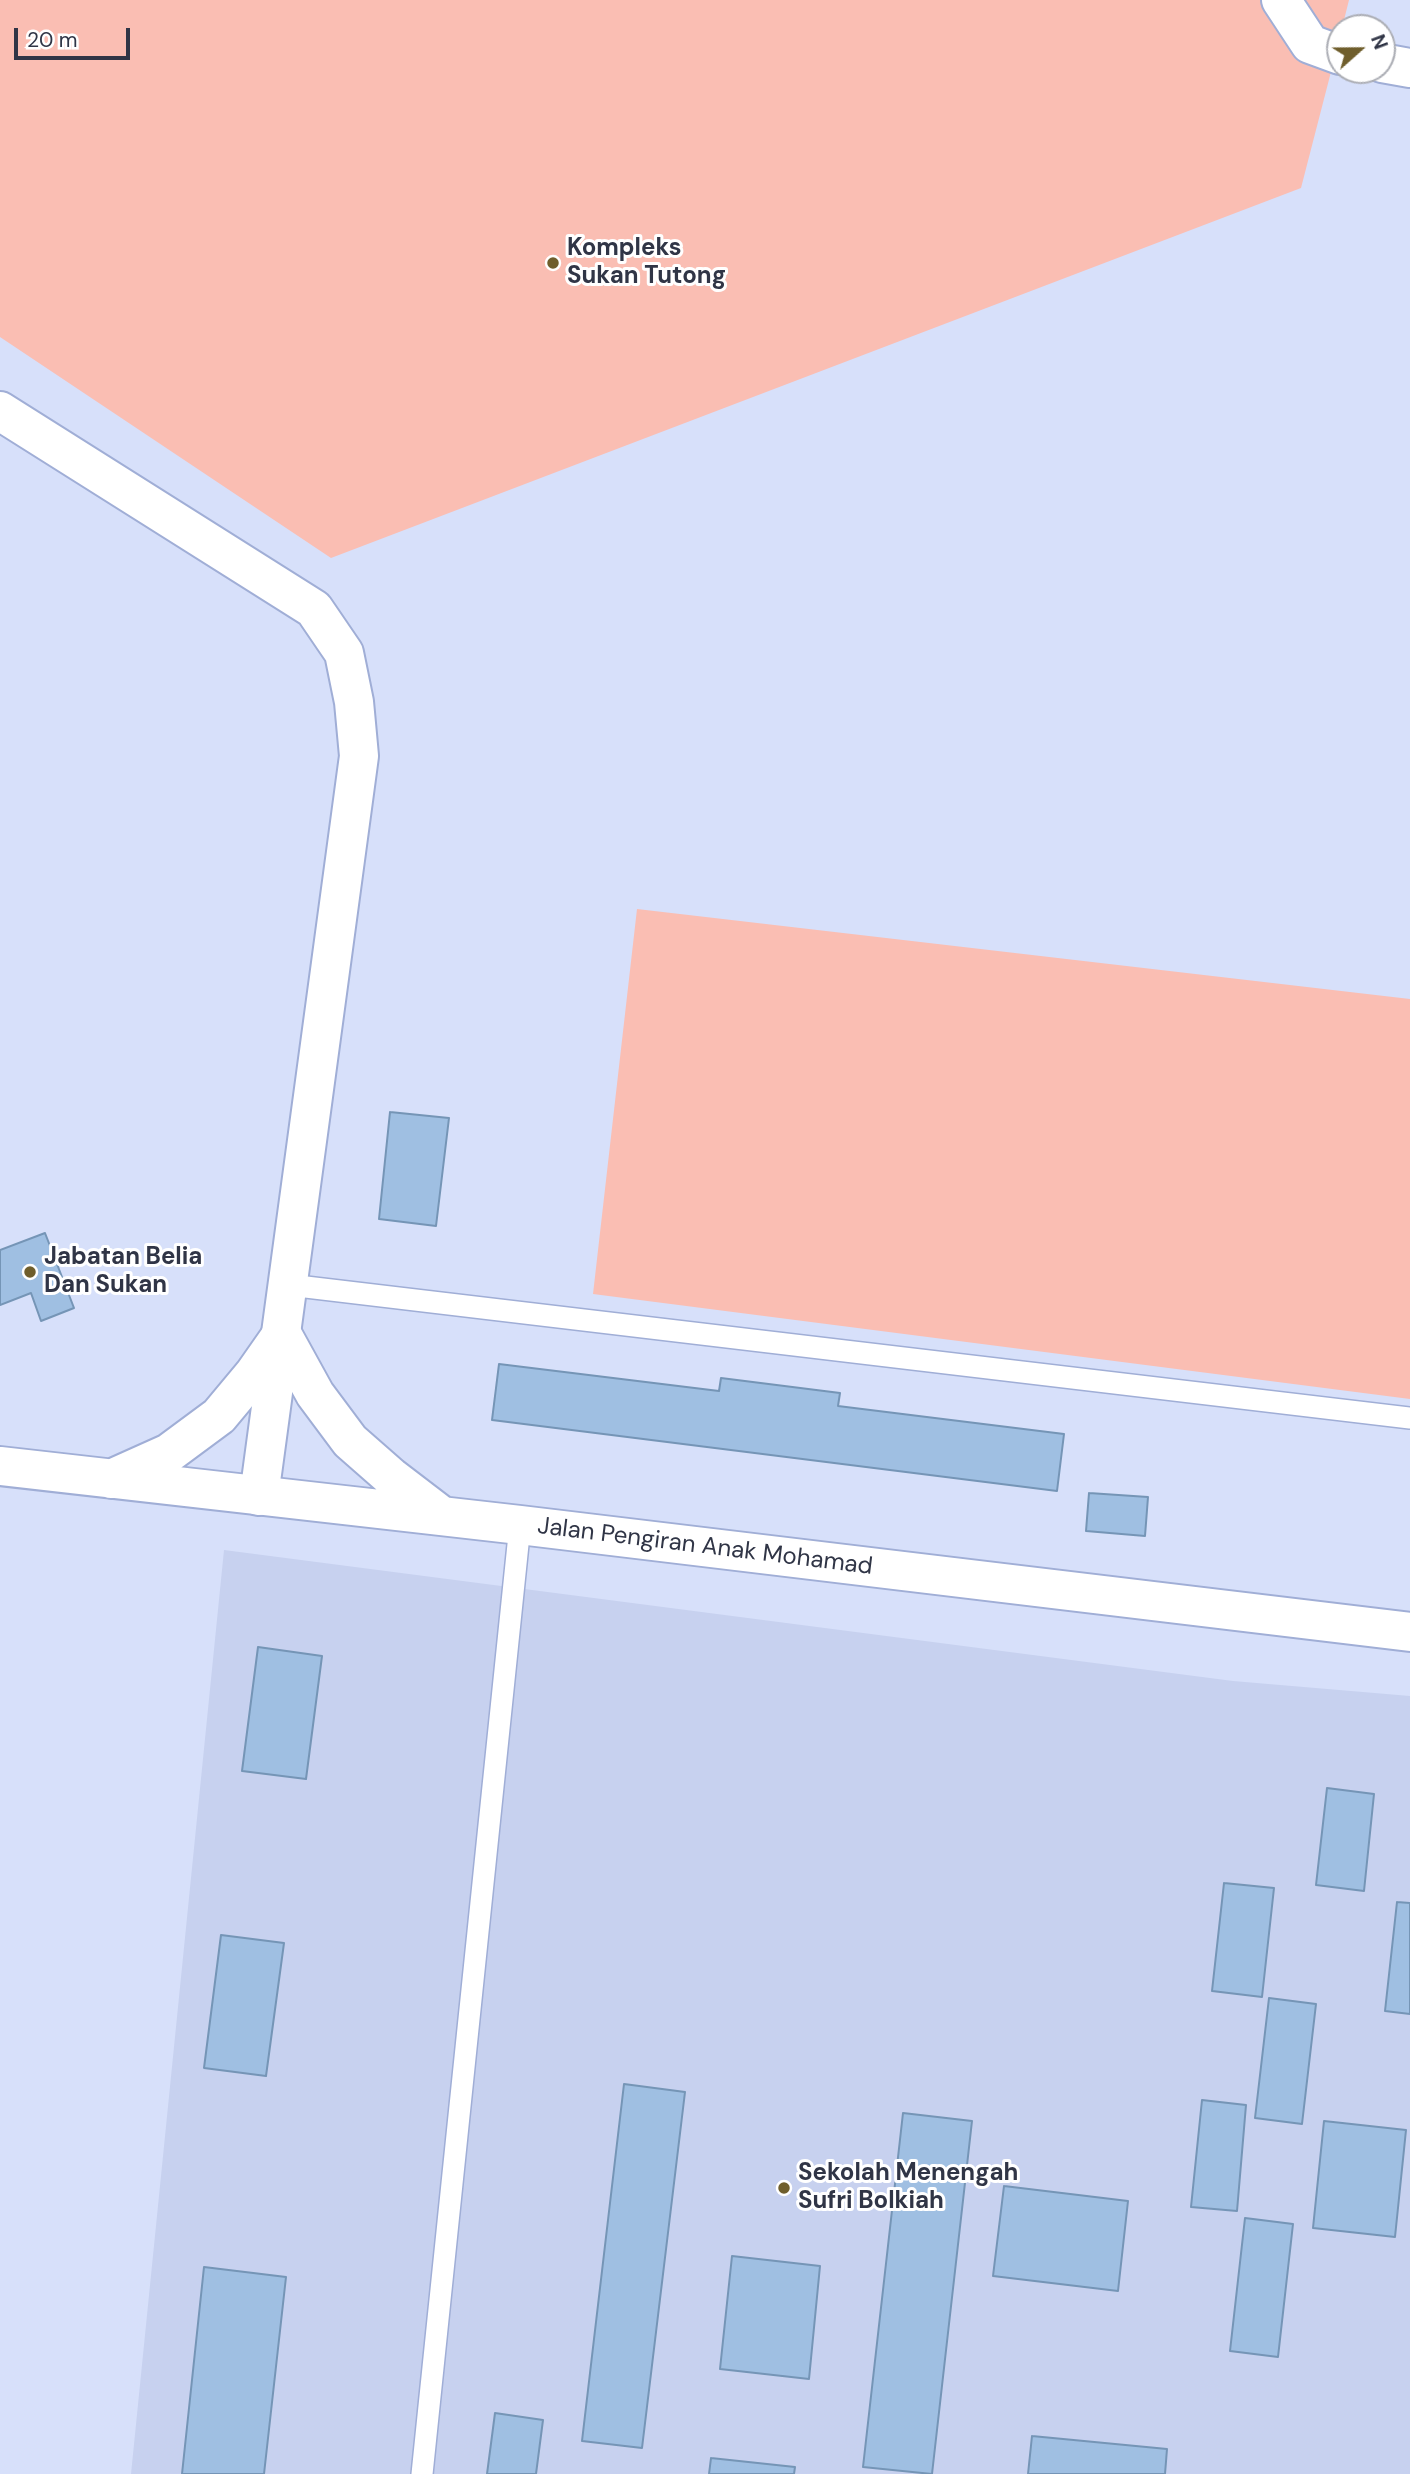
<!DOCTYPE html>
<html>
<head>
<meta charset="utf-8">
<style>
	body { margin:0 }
	#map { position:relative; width:1410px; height:2474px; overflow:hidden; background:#d7e0fa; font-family:"DM Sans",sans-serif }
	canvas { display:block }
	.north { position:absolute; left:1326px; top:14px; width:70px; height:70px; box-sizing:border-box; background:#fff; border:2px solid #acaeb5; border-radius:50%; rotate:69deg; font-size:19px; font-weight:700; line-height:28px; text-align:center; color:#303546 }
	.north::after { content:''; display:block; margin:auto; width:24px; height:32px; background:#6f5e2c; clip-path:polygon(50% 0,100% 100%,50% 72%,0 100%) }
	.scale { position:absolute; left:14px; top:28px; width:116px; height:32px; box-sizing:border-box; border:4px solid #303546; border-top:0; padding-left:9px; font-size:21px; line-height:24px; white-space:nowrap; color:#303546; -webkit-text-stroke:5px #fff; paint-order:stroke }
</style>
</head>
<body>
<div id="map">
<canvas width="1410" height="2474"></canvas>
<div class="north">N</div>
<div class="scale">20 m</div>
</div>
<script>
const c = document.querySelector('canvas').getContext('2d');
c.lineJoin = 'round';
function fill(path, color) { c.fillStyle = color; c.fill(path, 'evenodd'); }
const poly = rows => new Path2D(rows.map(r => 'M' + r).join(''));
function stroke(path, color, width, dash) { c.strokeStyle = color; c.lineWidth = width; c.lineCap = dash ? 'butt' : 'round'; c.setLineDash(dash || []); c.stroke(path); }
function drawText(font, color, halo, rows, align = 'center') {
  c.font = font + ' "DM Sans",sans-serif'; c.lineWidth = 6; c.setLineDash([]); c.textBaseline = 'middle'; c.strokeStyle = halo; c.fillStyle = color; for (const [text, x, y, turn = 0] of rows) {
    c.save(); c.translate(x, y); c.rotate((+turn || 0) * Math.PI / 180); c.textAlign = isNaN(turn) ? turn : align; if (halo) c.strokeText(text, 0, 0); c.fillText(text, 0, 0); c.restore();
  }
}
const built = poly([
	[224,1550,1233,1681,1410,1696,1410,2474,131,2474]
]);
const green = poly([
	[0,0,1349,0,1342,28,1340,28,1340,37,1301,188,331,558,0,337],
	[637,909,1410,999,1410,1399,593,1294]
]);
const building = poly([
	[390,1112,449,1118,436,1226,379,1219,390,1112],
	[45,1233,74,1308,41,1321,31,1293,0,1305,0,1250,45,1233],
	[499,1364,719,1391,721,1378,840,1393,838,1406,1064,1434,1057,1491,492,1420,499,1364],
	[1089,1493,1148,1497,1145,1536,1086,1531,1089,1493],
	[258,1647,322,1656,306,1779,242,1771,258,1647],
	[1327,1788,1374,1794,1364,1891,1316,1885,1327,1788],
	[1224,1883,1274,1888,1262,1997,1212,1991,1224,1883],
	[1397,1902,1410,1903,1410,2014,1385,2011,1397,1902],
	[221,1935,284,1943,266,2076,204,2068,221,1935],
	[1269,1998,1316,2004,1302,2124,1255,2118,1269,1998],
	[624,2084,685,2092,642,2448,582,2441,624,2084],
	[1202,2100,1246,2105,1237,2211,1191,2207,1202,2100],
	[903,2113,972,2121,932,2474,863,2467,903,2113],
	[1324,2121,1406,2130,1395,2237,1313,2228,1324,2121],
	[1004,2186,1128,2201,1118,2291,993,2276,1004,2186],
	[1245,2218,1293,2224,1278,2357,1230,2351,1245,2218],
	[732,2256,820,2266,809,2379,720,2369,732,2256],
	[204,2267,286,2277,264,2474,182,2474,204,2267],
	[495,2413,543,2420,536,2474,487,2474,495,2413],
	[1032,2436,1167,2449,1165,2474,1028,2474,1032,2436],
	[711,2458,795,2467,794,2474,709,2474,711,2458]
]);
const lane = poly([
	[289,1285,1410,1418],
	[422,2474,520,1525]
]);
const street = poly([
	[1281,0,1310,44,1340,55],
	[1382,63,1410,68],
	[0,411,314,609,344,653,354,702,359,756,259,1496]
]);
const secondary = poly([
	[0,1466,520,1525,1410,1632],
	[111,1479,169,1453,219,1416,254,1374,282,1334,315,1394,350,1441,391,1477,442,1516]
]);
const markers = [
	[553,263,7,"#6f5e2c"],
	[30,1272,7,"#6f5e2c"],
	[784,2188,7,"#6f5e2c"]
];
const poiNames = [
	["Kompleks",567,249],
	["Sukan Tutong",567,277],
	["Jabatan Belia",44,1258],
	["Dan Sukan",44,1286],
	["Sekolah Menengah",798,2174],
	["Sufri Bolkiah",798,2202]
];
const streetNames = [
	["Jalan Pengiran Anak Mohamad",705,1547,7]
];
fill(built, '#c7d1ef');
fill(green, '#fabeb3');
fill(building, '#9fbfe2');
stroke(building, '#7595b6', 2);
stroke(lane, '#a0aed6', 24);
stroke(street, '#a0aed6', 42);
stroke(secondary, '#a0aed6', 42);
stroke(lane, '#fff', 21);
stroke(street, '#fff', 38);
stroke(secondary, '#fff', 38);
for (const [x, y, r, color] of markers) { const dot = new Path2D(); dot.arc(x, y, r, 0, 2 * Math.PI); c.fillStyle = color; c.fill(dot); stroke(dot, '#fff', 2.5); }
drawText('bold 24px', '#303546', '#fff', poiNames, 'left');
drawText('24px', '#303546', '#fff', streetNames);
</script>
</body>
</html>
